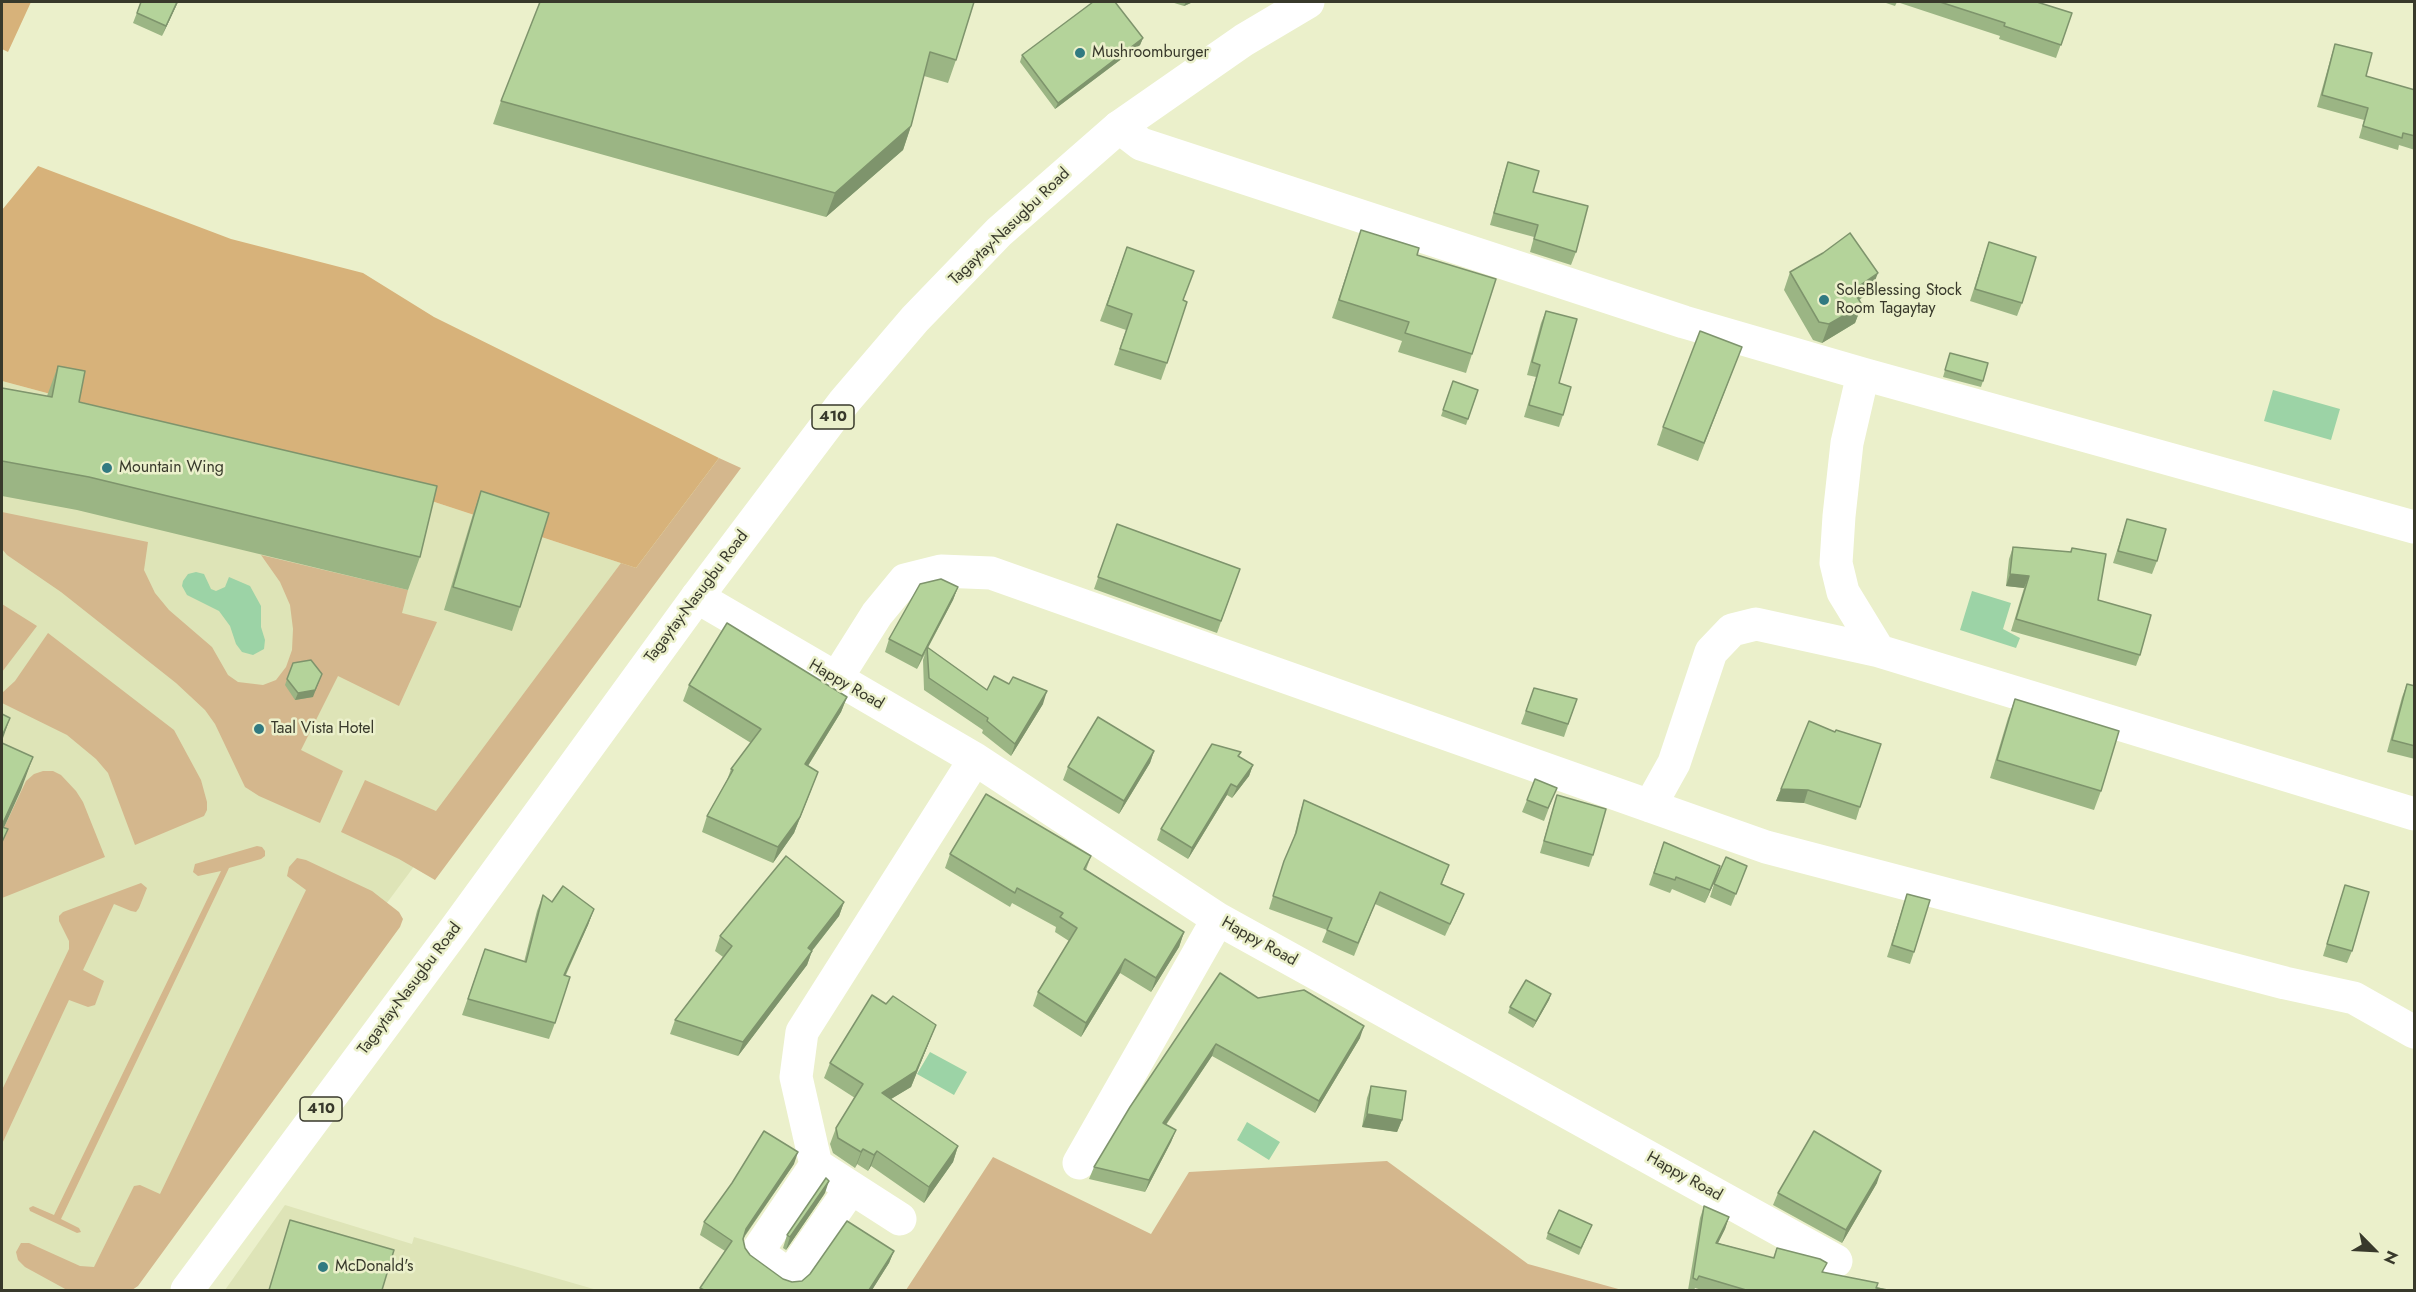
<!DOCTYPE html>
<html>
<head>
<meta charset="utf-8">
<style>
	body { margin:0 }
	#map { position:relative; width:2416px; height:1292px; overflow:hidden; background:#ebf0cb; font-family:Jost,sans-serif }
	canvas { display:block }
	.frame { position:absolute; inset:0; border:3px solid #38392b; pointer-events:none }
	.north { position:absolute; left:2344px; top:1220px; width:60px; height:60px; -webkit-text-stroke:4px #ebf0cb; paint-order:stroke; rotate:114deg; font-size:16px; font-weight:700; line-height:24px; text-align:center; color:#38392b }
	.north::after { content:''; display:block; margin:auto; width:21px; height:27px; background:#38392b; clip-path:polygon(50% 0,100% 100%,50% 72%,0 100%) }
</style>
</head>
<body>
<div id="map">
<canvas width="2416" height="1292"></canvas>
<div class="frame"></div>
<div class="north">N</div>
</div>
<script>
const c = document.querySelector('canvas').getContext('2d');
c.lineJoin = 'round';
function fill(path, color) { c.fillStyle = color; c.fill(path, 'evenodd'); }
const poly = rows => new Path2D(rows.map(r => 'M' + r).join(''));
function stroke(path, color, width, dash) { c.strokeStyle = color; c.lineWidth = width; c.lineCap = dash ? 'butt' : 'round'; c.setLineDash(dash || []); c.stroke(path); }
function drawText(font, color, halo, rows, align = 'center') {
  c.font = font + ' Jost,sans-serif'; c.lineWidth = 5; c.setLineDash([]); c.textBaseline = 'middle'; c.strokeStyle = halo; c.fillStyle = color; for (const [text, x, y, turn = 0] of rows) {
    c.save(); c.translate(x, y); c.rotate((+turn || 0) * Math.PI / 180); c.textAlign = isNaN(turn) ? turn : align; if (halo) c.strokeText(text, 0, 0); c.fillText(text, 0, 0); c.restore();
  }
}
const built = poly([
	[2,381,349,474,636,568,99,1290,2,1290],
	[285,1205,412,1244,414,1237,597,1290,225,1290]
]);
const green = poly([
	[719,458,741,468,435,880,399,859,341,832,365,780,436,811,621,563,636,568],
	[2,512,148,542,144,570,155,593,169,610,212,647,228,675,238,682,263,685,276,680,286,667,292,650,293,629,290,605,280,582,261,555,408,590,402,613,437,622,399,706,338,676,301,750,343,771,320,823,259,796,245,787,215,724,205,710,176,683,61,592,7,555,2,549],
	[2,604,37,626,2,672],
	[48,633,174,730,201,780,207,802,207,810,204,816,135,845,108,773,96,759,67,735,2,703,2,693,15,681],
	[43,771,53,771,61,775,76,791,83,802,105,857,2,898,2,832,26,781,34,774],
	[257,846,262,847,265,851,265,856,261,859,229,868,61,1219,79,1228,81,1232,77,1233,30,1211,29,1208,33,1206,54,1215,221,871,198,876,193,872,195,864],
	[297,858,306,860,372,891,399,912,403,919,400,927,138,1286,132,1290,67,1290,25,1267,18,1260,16,1252,21,1243,29,1243,80,1266,94,1267,134,1186,140,1185,160,1194,306,890,287,876,289,867],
	[141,883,147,888,139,908,136,912,131,911,114,904,83,970,104,981,95,1005,88,1007,69,1000,2,1144,2,1090,69,949,69,941,59,921,59,916,63,912],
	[993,1157,1151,1234,1189,1172,1387,1161,1528,1264,1622,1290,906,1290]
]);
const forest = poly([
	[2,2,31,2,8,52,2,49],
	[38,166,231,239,363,273,434,317,719,458,636,568,349,474,2,381,2,210]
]);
const water = poly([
	[2273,390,2340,409,2331,440,2264,421],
	[196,572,204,574,211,589,216,591,225,587,229,577,250,586,261,606,261,627,265,640,264,649,253,655,242,652,236,644,230,626,219,611,187,595,182,586,183,581,188,574],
	[1972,591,2011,603,2003,629,2020,638,2016,648,1960,630],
	[930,1052,967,1072,954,1095,917,1074],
	[1247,1122,1280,1142,1269,1160,1237,1140]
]);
const minor = poly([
	[1119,127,1141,144,1684,322,1863,374,2414,527],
	[1863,374,1847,443,1839,516,1836,563,1843,592,1879,651],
	[697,597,975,759,1218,919,1836,1261],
	[836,679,877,614,905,580,941,571,991,573,1766,847,2285,983,2354,998,2414,1032],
	[1650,806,1674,763,1711,652,1732,630,1756,624,1879,651,2414,814],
	[1079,1163,1218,919],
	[816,1165,757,1252,790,1276,851,1188],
	[900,1219,816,1165,796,1077,802,1032,975,759]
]);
const major = poly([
	[187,1290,456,928,697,597,844,402,915,319,999,232,1119,127,1244,40,1308,2]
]);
const wall = poly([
	[141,2,178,2,162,36,133,23],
	[974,2,956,60,948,83,924,76,911,126,903,150,826,217,493,124,501,101],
	[1171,2,1193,2,1184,6],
	[1883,2,2037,2,2072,13,2056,58,1999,39,2000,36,1897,2,1895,6],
	[1143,38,1140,45,1055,109,1020,62,1022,55],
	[2335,44,2366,76,2415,90,2415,150,2399,145,2398,150,2359,138,2364,120,2317,107,2331,57],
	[1508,162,1533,192,1576,252,1571,265,1530,252,1534,237,1490,225,1504,174],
	[1361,230,1417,255,1472,354,1466,373,1398,352,1402,341,1332,318],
	[1989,242,2022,303,2017,316,1970,301],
	[1127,247,1167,363,1161,380,1114,365,1126,330,1100,321],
	[1790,272,1871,291,1859,300,1862,305,1855,323,1822,343,1813,340,1784,290],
	[1546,311,1563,415,1559,427,1524,417,1536,377,1527,375,1541,323],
	[1950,353,1983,381,1981,387,1943,377],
	[1735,365,1698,461,1657,445,1663,427],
	[58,366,79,402,420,557,408,590,77,510,2,496,2,388,47,396],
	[1453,381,1478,390,1466,425,1441,416],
	[481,491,520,607,512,631,444,610,473,514],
	[2127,519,2157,561,2152,574,2113,563],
	[1117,524,1240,569,1217,633,1094,589],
	[2013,547,2070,552,2072,548,2098,600,2140,655,2136,666,2011,631,2024,588,2006,586,2009,559],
	[958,587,953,600,928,648,987,690,1043,704,1011,756,982,733,983,730,924,690,923,660,925,654,917,669,885,652,889,639],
	[287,679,313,697,295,700,285,685],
	[2407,684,2415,686,2415,759,2387,752,2402,697],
	[689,685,847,697,841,712,808,766,812,788,794,833,773,863,702,832,707,816,727,780,731,769,751,743,683,701],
	[1534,688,1577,699,1564,737,1521,724],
	[2015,699,2101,791,2094,810,1990,778,2008,718],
	[1809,721,1860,807,1856,820,1804,803,1776,801],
	[1154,751,1150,763,1119,814,1063,780,1068,767],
	[1239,757,1253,765,1249,776,1232,798,1227,795,1188,859,1157,840,1161,829],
	[1557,795,1593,855,1589,867,1540,853,1553,808],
	[1304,800,1449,865,1442,884,1464,894,1459,906,1445,936,1375,904,1354,956,1322,942,1327,930,1269,909,1280,874,1293,841,1300,812],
	[1527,800,1552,800,1544,821,1522,812],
	[1664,842,1716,878,1705,903,1672,889,1670,893,1649,885],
	[950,854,1091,856,1086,870,1184,932,1179,947,1151,992,1120,973,1081,1037,1033,1006,1038,992,1069,941,1055,932,1056,927,1012,903,1010,907,945,868],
	[1747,866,1731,906,1710,897,1714,884],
	[2345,885,2352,951,2347,963,2323,956],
	[1907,894,1914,952,1910,964,1887,957],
	[543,895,552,902,594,909,588,925,566,975,555,1023,549,1039,462,1015,485,949,524,962,537,911],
	[844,902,839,916,812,951,807,965,738,1056,670,1034,675,1020,723,957,715,951,720,936],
	[1551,994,1549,1000,1533,1028,1508,1013,1510,1007],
	[1258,998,1360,1038,1315,1113,1212,1056,1166,1125,1176,1130,1171,1142,1145,1192,1089,1179,1094,1167],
	[886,1004,936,1025,911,1087,891,1099,958,1146,953,1162,924,1203,871,1166,868,1171,857,1164,855,1168,833,1153,830,1144,836,1128,855,1098,824,1078,830,1063],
	[1371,1086,1402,1120,1397,1132,1362,1127,1367,1098],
	[794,1164,743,1239,745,1248,750,1255,783,1279,792,1282,802,1281,894,1251,889,1263,872,1290,699,1290,725,1251,700,1235,704,1222],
	[1877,1183,1842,1243,1773,1205,1778,1193],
	[825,1193,786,1250,783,1248,787,1235],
	[1704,1206,1729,1217,1725,1229,1718,1243,1773,1258,1777,1248,1824,1272,1888,1290,1702,1290,1695,1288,1694,1290,1688,1290,1700,1218],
	[290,1220,382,1290,269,1290],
	[1589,1232,1579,1255,1546,1239,1548,1233]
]);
const shadedWall = poly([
	[177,2,178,2,162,36,166,26],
	[1186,2,1193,2,1184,6],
	[1143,38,1140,45,1055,109,1058,103],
	[911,126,903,150,826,217,835,193],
	[1878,273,1871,291,1846,309,1853,290],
	[1862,305,1855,323,1822,343,1829,324],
	[2010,574,2029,576,2024,588,2006,586],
	[958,587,953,600,927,649,927,647,917,669,922,656],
	[322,674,313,697,295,700,298,693],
	[1047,691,1043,704,1011,756,1015,744],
	[847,697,841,712,799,780,805,764],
	[10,718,2,741,2,736],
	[1154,751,1150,763,1119,814,1124,801],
	[33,757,21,790,2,832,2,825],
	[1253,765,1249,776,1232,798,1237,787],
	[818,772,794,833,773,863,778,847],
	[1231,784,1227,795,1188,859,1192,848],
	[1781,789,1808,790,1804,803,1776,801],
	[1720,866,1716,878,1705,903,1710,890],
	[844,902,839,916,803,962,808,948],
	[594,909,588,925,558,991,564,975],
	[1184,932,1179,947,1151,992,1156,978],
	[812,951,807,965,738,1056,743,1042],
	[1125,959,1120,973,1081,1037,1086,1023],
	[1551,994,1549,1000,1533,1028,1536,1021],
	[936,1025,911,1087,876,1108,882,1093],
	[1364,1026,1360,1038,1315,1113,1319,1101],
	[1216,1044,1212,1056,1158,1136,1163,1123],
	[1367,1114,1402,1120,1397,1132,1362,1127],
	[1176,1130,1171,1142,1145,1192,1149,1180],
	[958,1146,953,1162,924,1203,929,1187],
	[863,1149,857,1164,855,1168,861,1152],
	[877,1151,871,1166,868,1171,874,1155],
	[798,1152,794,1164,741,1241,746,1229],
	[1881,1171,1877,1183,1842,1243,1846,1230],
	[829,1181,825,1193,786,1250,790,1237],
	[1729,1217,1725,1229,1712,1255,1716,1243],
	[894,1251,889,1263,872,1290,869,1290]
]);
const building = poly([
	[141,2,177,2,166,26,137,13,141,2],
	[540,2,974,2,956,60,930,52,911,126,835,193,501,101,540,2],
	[1093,2,1115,2,1143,38,1058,103,1022,55,1093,2],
	[1940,2,2037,2,2072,13,2061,45,2004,26,2005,23,1940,2],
	[2335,44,2372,53,2366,76,2415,90,2415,136,2403,133,2402,138,2363,126,2368,108,2322,95,2335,44],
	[1508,162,1539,171,1533,192,1588,206,1576,252,1534,239,1538,225,1494,213,1508,162],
	[1361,230,1419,248,1417,255,1496,279,1472,354,1405,333,1409,322,1339,300,1361,230],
	[1850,233,1878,273,1853,290,1862,305,1829,324,1819,322,1790,272,1823,253,1850,233],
	[1989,242,2036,257,2022,303,1975,289,1989,242],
	[1127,247,1194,271,1183,300,1187,302,1167,363,1120,349,1132,314,1107,305,1127,247],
	[1546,311,1577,319,1559,383,1571,387,1563,415,1529,405,1540,365,1532,362,1546,311],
	[1700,331,1742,347,1704,443,1663,427,1700,331],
	[1950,353,1988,363,1983,381,1945,370,1950,353],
	[58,366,85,371,79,402,437,486,420,557,89,477,2,461,2,388,52,397,58,366],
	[1453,381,1478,390,1468,419,1443,410,1453,381],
	[481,491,549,513,520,607,453,587,481,491],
	[2127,519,2166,529,2157,561,2118,551,2127,519],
	[1117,524,1240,569,1221,621,1098,577,1117,524],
	[2013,547,2071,552,2072,548,2106,554,2098,600,2151,615,2140,655,2016,619,2029,576,2010,574,2013,547],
	[941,579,958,587,922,656,889,639,920,584,941,579],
	[727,623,847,697,805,764,818,772,800,817,778,847,707,816,733,770,731,769,761,729,689,685,727,623],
	[927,647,987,690,994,676,1009,684,1013,677,1047,691,1015,744,987,721,988,718,929,678,927,647],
	[311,660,322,674,315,690,298,693,287,679,293,663,311,660],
	[2407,684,2415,686,2415,746,2392,740,2407,684],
	[1534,688,1577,699,1568,724,1526,711,1534,688],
	[2015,699,2119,731,2101,791,1997,760,2015,699],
	[2,714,10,718,2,736,2,714],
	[1098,717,1154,751,1124,801,1068,767,1098,717],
	[1809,721,1835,732,1836,730,1881,744,1860,807,1808,790,1781,789,1809,721],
	[2,743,33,757,2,825,2,743],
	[1212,744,1241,752,1238,756,1253,765,1237,787,1231,784,1192,848,1161,829,1212,744],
	[1535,779,1557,788,1548,808,1527,800,1535,779],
	[986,794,1091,856,1084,869,1184,932,1156,978,1125,959,1086,1023,1038,992,1077,928,1060,917,1063,913,1017,888,1015,893,950,854,986,794],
	[1557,795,1606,809,1593,855,1544,841,1557,795],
	[1304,800,1449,865,1441,884,1464,894,1450,924,1380,892,1358,943,1327,930,1332,918,1273,896,1284,861,1296,833,1304,800],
	[2,827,8,829,2,842,2,827],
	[1664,842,1720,866,1710,890,1676,877,1675,880,1654,873,1664,842],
	[786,856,844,902,808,948,812,951,743,1042,675,1020,732,946,720,936,786,856],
	[1726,857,1747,866,1736,894,1714,884,1726,857],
	[2345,885,2369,892,2352,951,2327,944,2345,885],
	[563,886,594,909,564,975,570,977,555,1023,468,999,485,949,526,962,543,895,552,902,563,886],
	[1907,894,1930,900,1914,952,1892,945,1907,894],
	[1220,973,1258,998,1304,990,1364,1026,1319,1101,1216,1044,1163,1123,1176,1130,1149,1180,1094,1167,1130,1107,1220,973],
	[1526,980,1551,994,1536,1021,1510,1007,1526,980],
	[872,995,886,1004,893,996,936,1025,916,1071,882,1093,958,1146,929,1187,877,1151,874,1155,863,1149,861,1152,838,1138,836,1128,863,1084,830,1063,872,995],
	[1371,1086,1406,1091,1402,1120,1367,1114,1371,1086],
	[764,1131,798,1152,746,1229,743,1239,745,1248,750,1255,783,1279,792,1282,802,1281,810,1274,847,1221,894,1251,869,1290,704,1290,700,1288,732,1241,704,1222,732,1183,764,1131],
	[1814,1131,1881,1171,1846,1230,1778,1193,1814,1131],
	[826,1178,829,1181,790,1237,787,1235,826,1178],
	[1704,1206,1729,1217,1716,1243,1774,1258,1777,1248,1820,1259,1827,1263,1822,1272,1878,1283,1876,1288,1888,1290,1746,1290,1699,1276,1697,1280,1693,1278,1704,1206],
	[1559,1210,1592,1225,1581,1248,1548,1233,1559,1210],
	[290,1220,394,1250,382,1290,269,1290,290,1220]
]);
const markers = [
	[1080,53,6,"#317a81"],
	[1824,300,6,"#317a81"],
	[107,468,6,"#317a81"],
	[259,729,6,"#317a81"],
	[323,1267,6,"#317a81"]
];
const shields = [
	[833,417,42],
	[321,1109,42]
];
const shieldNames = [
	["410",833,417],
	["410",321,1109]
];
const poiNames = [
	["Mushroomburger",1092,53],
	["SoleBlessing Stock",1836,291],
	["Room Tagaytay",1836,309],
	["Mountain Wing",119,468],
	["Taal Vista Hotel",271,729],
	["McDonald's",335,1267]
];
const streetNames = [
	["Tagaytay-Nasugbu Road",1010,227,-44],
	["Tagaytay-Nasugbu Road",697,597,-53],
	["Happy Road",846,685,30],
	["Happy Road",1259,942,29],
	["Tagaytay-Nasugbu Road",410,989,-53],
	["Happy Road",1684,1177,29]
];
fill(built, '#dee4b7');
fill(green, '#d4b78d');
fill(forest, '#d7b27a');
fill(water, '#9cd3a6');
stroke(minor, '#fff', 33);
stroke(major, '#fff', 33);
fill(wall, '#9bb584');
fill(shadedWall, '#7e946c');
fill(building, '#b4d39a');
stroke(building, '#7e946c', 1.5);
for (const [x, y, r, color] of markers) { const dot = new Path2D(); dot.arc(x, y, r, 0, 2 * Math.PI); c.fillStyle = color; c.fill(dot); stroke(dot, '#ebf0cb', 2); }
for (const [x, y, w] of shields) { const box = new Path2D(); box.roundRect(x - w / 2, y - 12, w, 24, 4.5); c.fillStyle = '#ebf0cb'; c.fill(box); stroke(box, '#38392b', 1.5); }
drawText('bold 15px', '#38392b', null, shieldNames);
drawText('16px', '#38392b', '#ebf0cb', poiNames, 'left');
drawText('16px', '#38392b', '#ebf0cb', streetNames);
</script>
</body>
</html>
